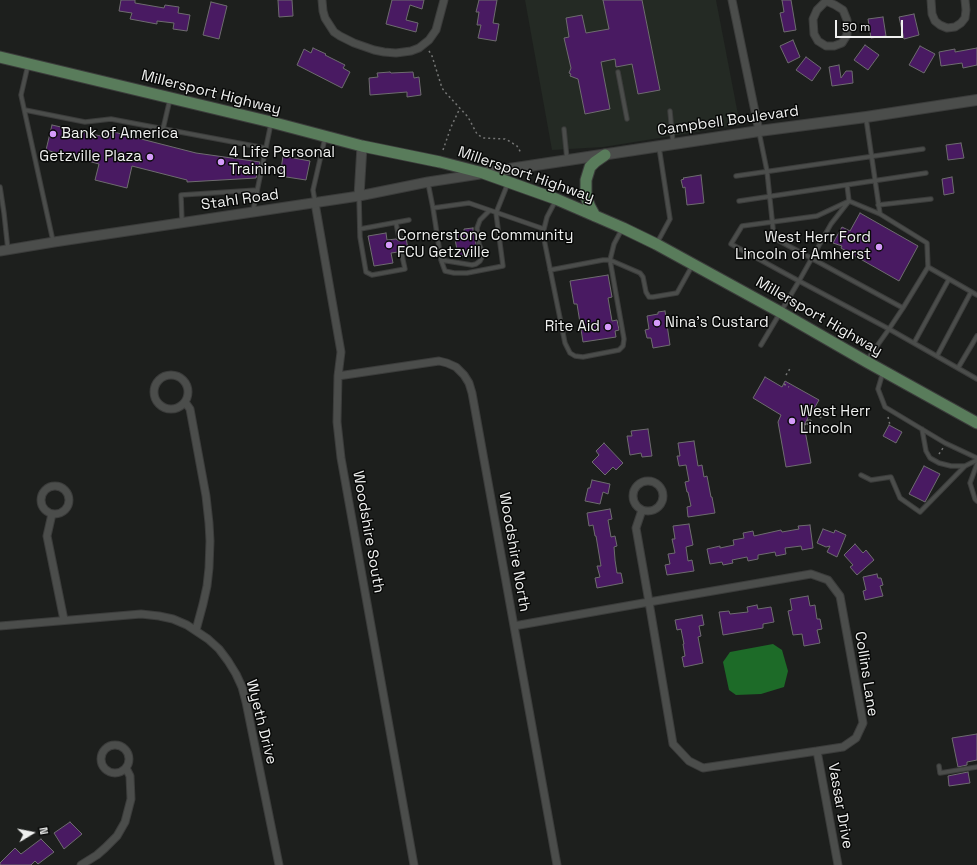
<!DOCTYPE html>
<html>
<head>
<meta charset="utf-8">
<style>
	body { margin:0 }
	#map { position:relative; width:977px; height:865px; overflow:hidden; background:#1d1f1d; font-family:"Space Grotesk",sans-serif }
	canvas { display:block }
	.north { position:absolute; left:12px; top:813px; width:40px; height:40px; -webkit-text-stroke:3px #080908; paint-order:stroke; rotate:80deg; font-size:11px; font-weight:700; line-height:16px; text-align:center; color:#eff0ef }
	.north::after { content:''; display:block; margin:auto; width:14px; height:18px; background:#eff0ef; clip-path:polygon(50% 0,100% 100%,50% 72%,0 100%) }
	.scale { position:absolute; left:835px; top:20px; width:68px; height:18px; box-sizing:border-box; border:2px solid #eff0ef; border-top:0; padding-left:5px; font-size:12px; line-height:14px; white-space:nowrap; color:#eff0ef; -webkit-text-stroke:3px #080908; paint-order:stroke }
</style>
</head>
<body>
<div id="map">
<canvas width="977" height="865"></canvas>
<div class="north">N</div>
<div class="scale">50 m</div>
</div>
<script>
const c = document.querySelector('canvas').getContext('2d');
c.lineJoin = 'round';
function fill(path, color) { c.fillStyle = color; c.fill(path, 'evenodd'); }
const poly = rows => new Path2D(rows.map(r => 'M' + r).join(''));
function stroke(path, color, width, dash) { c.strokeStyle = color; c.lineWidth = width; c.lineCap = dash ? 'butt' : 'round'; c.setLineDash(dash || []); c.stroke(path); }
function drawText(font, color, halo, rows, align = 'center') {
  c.font = font + ' "Space Grotesk",sans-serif'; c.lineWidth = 3; c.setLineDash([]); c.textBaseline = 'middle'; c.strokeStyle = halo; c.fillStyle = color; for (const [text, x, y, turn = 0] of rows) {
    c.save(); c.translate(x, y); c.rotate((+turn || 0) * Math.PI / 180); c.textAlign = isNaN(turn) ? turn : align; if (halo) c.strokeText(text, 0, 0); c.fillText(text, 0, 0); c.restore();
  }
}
const built = poly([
	[525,0,716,0,740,125,603,147,552,150]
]);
const water = poly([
	[773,644,782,650,788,671,784,687,761,694,736,695,729,690,723,662,730,652]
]);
const building = poly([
	[121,0,135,0,135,3,164,8,165,5,179,7,178,13,190,15,187,31,173,29,174,23,157,21,157,24,130,19,132,13,119,11,121,0],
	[278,0,292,0,293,16,279,17,278,0],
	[392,0,424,0,422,9,410,5,406,20,418,23,416,32,386,24,392,0],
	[479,0,497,0,493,23,499,24,496,41,478,38,481,25,477,25,479,12,476,12,479,0],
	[603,0,642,0,660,90,638,94,632,64,616,67,615,59,601,62,610,109,585,114,578,79,570,76,571,74,569,73,571,68,564,38,569,37,566,18,582,15,586,33,609,29,603,0],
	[782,0,791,0,796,30,784,32,780,13,784,12,782,0],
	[211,2,227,6,219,39,203,35,211,2],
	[914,14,919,35,904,39,899,17,914,14],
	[883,17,886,36,871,38,868,19,883,17],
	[793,40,800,57,788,63,780,46,793,40],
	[865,45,879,55,868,70,854,60,865,45],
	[920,46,935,54,924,73,909,65,920,46],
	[313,48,326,54,325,55,345,65,343,68,350,72,342,88,297,65,304,49,311,53,313,48],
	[977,48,977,65,963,68,962,63,941,66,939,52,955,49,955,52,977,48],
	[806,57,821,68,812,81,796,70,806,57],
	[839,65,841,78,846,71,852,71,853,83,832,86,829,67,839,65],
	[390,72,391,73,413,72,414,78,419,77,421,95,407,97,407,92,370,95,369,78,378,77,377,73,390,72],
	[52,125,105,137,106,130,196,153,260,162,256,178,187,182,187,180,132,166,127,188,95,180,99,164,46,150,52,125],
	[961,143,964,158,948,160,946,145,961,143],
	[283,156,310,161,306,180,280,176,283,156],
	[701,175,704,203,687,205,685,187,683,188,681,180,684,179,683,178,701,175],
	[952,177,954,193,944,195,942,179,952,177],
	[860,213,918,246,899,281,841,248,842,246,833,243,842,227,850,231,860,213],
	[473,228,473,231,474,231,476,244,478,253,458,256,454,233,464,232,464,229,473,228],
	[386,233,387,240,396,239,397,240,399,241,401,240,402,237,406,237,408,250,404,250,402,248,400,248,398,250,398,252,391,253,393,263,374,266,368,236,386,233],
	[608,275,612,297,608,298,612,321,617,320,619,330,615,331,616,337,583,342,577,304,574,304,570,281,608,275],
	[665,311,670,345,653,348,651,338,647,338,645,330,649,329,647,316,658,314,658,312,665,311],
	[765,377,782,387,785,381,819,400,811,414,810,414,804,425,811,463,786,467,778,422,781,415,753,398,765,377],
	[889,425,902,432,896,443,883,436,889,425],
	[648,429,652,456,642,457,641,453,630,455,627,436,632,436,631,431,648,429],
	[694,441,698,466,702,465,704,477,707,476,711,497,712,497,715,513,688,517,687,507,691,506,688,492,687,492,685,482,689,481,686,465,679,466,677,456,680,456,678,443,694,441],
	[604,443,623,463,616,470,613,467,605,475,592,462,599,455,596,451,604,443],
	[924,466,940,474,925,502,909,494,924,466],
	[592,480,610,484,608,494,603,492,600,504,585,501,588,488,590,488,592,480],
	[610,509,612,519,608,520,611,537,615,536,617,546,614,547,615,559,615,560,617,573,621,573,623,583,597,588,595,578,600,577,597,566,601,566,596,536,595,536,593,525,589,526,587,513,610,509],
	[689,524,693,545,686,547,688,561,692,560,694,571,667,575,665,565,670,564,668,554,675,553,672,539,675,539,673,526,689,524],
	[810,525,813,548,802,550,801,546,785,548,786,554,776,556,775,552,758,555,758,559,748,561,747,557,732,560,733,563,723,565,722,562,710,564,707,549,720,546,720,548,734,545,733,540,744,538,743,533,753,531,754,536,781,530,782,532,799,529,798,526,810,525],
	[823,529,834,533,835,530,846,535,837,557,827,552,830,546,826,547,817,543,823,529],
	[855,544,863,553,866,550,874,560,857,575,850,567,853,565,844,555,855,544],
	[877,574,878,578,881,578,883,585,880,586,883,596,865,600,863,591,866,590,863,577,877,574],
	[808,596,810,606,815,605,817,619,820,619,822,629,817,630,820,643,804,646,802,634,793,635,788,611,792,610,790,599,808,596],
	[757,605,758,609,771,607,774,622,763,624,763,628,723,635,719,612,729,611,730,614,748,612,747,607,757,605],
	[702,615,704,625,699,626,701,636,698,637,703,663,684,667,682,657,685,656,683,644,684,644,681,629,677,630,675,620,702,615],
	[977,734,977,760,967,762,967,765,958,767,952,738,977,734],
	[968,772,970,783,949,786,948,776,968,772],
	[70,822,82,834,64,849,54,833,70,822],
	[41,839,54,852,38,864,35,861,31,865,0,865,0,863,15,848,21,854,41,839]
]);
const path = poly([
	[429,51,432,56,442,88,445,92,468,117,477,134,483,138,505,139,509,141,517,146,521,153],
	[443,150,451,127,460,108],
	[786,375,791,367],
	[784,384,789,387],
	[815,415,822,418],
	[888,417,890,425],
	[807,420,808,420,805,425,806,426,810,420,811,421,808,427,815,430],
	[939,454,943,448]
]);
const service = poly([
	[28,65,21,95,53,241],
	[618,72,627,119],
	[25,110,85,122,111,119,265,148],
	[670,111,673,143],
	[866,118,880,214,927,243,928,267,977,295],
	[163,129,170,99],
	[564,129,567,159],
	[759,132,767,171,774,238,903,308,928,267],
	[736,176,923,149],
	[428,183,433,208,441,260,445,271,454,273,467,273,503,266,496,213,508,183],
	[847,185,849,201,831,224,799,281,731,244,742,226,817,216,849,201,880,214],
	[0,187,4,213,8,250],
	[359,197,360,237,366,272,372,275,405,269,401,251],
	[556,200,547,217,544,229,543,234,565,343,570,353,575,356,583,357,619,350,623,346,624,339,610,260,614,244,622,229],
	[739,201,926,173],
	[315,202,313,190,325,138],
	[878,205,931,199],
	[433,208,469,203,544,229],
	[253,211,271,123],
	[182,222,181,195,257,190],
	[396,223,399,238],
	[360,229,409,220],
	[657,243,670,219,659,147],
	[441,260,472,265,476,264,480,261,482,257,482,251,479,244,477,228,480,220,489,211],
	[550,270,603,260,610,260,640,273,643,277,646,292,649,297,653,297,677,293,692,266],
	[914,343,949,279],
	[761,345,799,281,889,329,903,308],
	[937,356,971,292],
	[867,360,889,329,977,379],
	[958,368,977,336],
	[883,372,878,389,885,407,945,443,977,458],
	[922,429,926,451,930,458,939,463,951,466,965,466],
	[977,464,970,483,975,499,977,501],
	[861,475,871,480,891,477,900,498,920,512,965,466,977,460],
	[939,766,940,773,977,767]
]);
const minor = poly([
	[322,0,323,11,325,18,334,32,340,36,354,43,374,50,384,52,396,53,411,51,419,48,429,40,436,30,444,0],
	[732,0,759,131],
	[931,0,932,14,935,21,940,25,947,28,955,27,961,23,965,18,966,10,965,0],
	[826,1,835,5,843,10,847,20,847,35,842,43,834,46,826,46,818,41,814,34,813,19,817,10,826,1],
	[315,203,341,352,338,376,337,422,341,458,414,865],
	'154 392a17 17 0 1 1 34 0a17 17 0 1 1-34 0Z',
	[338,376,439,361,447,363,456,367,464,375,469,383,472,393,557,865],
	[185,402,190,409,206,496,209,523,210,541,209,568,207,586,203,604,196,630],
	'633 496a15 15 0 1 1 30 0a15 15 0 1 1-30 0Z',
	'41 500a14 14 0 1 1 28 0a14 14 0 1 1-28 0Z',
	[52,514,47,536,64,620],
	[0,626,141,614,159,616,173,619,187,625,208,639,219,649,228,661,236,674,242,687,246,702,279,865],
	[514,626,649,602,811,574,828,580,840,596,863,723,856,738,843,747,817,751,703,768,689,761,673,744,649,602,636,528,642,510],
	'101 759a14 14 0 1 1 28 0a14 14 0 1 1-28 0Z',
	[817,751,838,865],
	[81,865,97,855,105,848,117,836,125,822,131,799,130,776,126,768]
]);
const tertiary = poly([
	[359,196,362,146],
	[0,251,54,242,359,196,428,182,480,174]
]);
const secondary = poly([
	[483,173,759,131,866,117,977,100]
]);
const primary = poly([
	[0,57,271,122,362,146,440,162,483,173,556,199,623,228,656,244,780,312,867,362,977,423],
	[595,216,590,207,586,197,586,180,590,167,595,162,605,155]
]);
const markers = [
	[53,134,4,"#d59bfa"],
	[150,157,4,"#d59bfa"],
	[221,162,4,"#d59bfa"],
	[389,245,4,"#d59bfa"],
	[879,247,4,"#d59bfa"],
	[657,323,4,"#d59bfa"],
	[608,327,4,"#d59bfa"],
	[792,421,4,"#d59bfa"]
];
const streetNames = [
	["Millersport Highway",211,93,14],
	["Campbell Boulevard",728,121,-8],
	["Millersport Highway",526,175,19],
	["Stahl Road",240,200,-8],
	["Millersport Highway",819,317,30],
	["Woodshire South",368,532,80],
	["Woodshire North",514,552,80],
	["Collins Lane",866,674,81],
	["Wyeth Drive",261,722,76],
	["Vassar Drive",840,806,80]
];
const poiNames = [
	["Bank of America",61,134],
	["4 Life Personal",229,153],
	["Training",229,170],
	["Getzville Plaza",142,157,"right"],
	["Cornerstone Community",397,236],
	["FCU Getzville",397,253],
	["West Herr Ford",871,238,"right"],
	["Lincoln of Amherst",871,255,"right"],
	["Nina's Custard",665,323],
	["Rite Aid",600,327,"right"],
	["West Herr",800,412],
	["Lincoln",800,429]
];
fill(built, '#242a24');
fill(water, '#1d6b28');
fill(building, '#491a62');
stroke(building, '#6e6c6f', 1);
stroke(service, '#3b3c3b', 5.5);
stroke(minor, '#3b3c3b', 9);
stroke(tertiary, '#3b3c3b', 11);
stroke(secondary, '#3b3c3b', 12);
stroke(primary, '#3b3c3b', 13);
stroke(path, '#757675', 1.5, [2, 3]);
stroke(service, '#4b4d4b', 3.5);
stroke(minor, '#4b4d4b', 7);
stroke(tertiary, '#4b4d4b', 9);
stroke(secondary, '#4b4d4b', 10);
stroke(primary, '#597c5b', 11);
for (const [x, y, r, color] of markers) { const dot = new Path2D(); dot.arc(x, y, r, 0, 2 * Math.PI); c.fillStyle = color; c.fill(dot); stroke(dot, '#080908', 1.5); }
drawText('15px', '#eff0ef', '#080908', streetNames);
drawText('15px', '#eff0ef', '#080908', poiNames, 'left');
</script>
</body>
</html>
